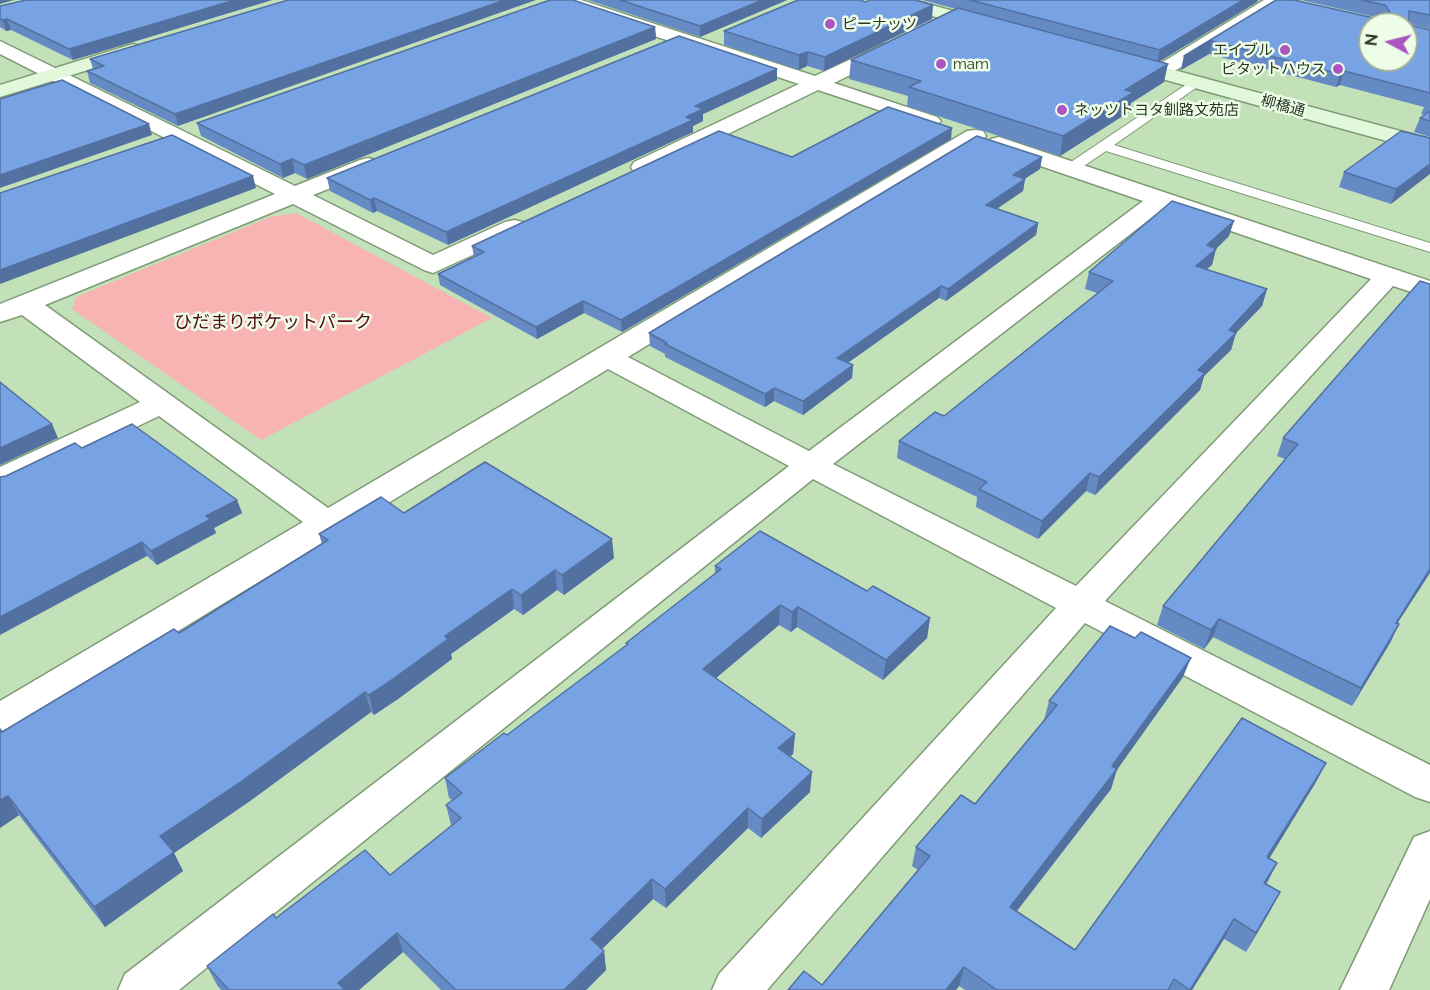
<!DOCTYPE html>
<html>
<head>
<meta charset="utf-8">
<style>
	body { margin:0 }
	#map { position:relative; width:1430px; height:990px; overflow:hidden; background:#c2e1b8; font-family:Raleway,sans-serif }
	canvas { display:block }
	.north { position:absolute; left:1358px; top:12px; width:60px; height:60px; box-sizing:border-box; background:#edfde8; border:2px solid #9fad9a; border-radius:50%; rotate:277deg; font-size:16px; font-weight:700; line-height:24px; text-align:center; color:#2a3626 }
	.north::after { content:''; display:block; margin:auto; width:21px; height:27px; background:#ab55c3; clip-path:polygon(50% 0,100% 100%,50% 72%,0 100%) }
</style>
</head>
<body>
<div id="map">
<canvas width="1430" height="990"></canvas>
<div class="north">N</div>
</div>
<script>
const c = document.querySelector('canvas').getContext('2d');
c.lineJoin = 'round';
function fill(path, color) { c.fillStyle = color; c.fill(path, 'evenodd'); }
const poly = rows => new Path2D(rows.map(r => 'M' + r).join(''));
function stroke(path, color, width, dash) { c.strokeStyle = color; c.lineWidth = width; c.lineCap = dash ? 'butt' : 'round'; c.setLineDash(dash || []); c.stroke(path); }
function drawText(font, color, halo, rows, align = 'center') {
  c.font = font + ' Raleway,"Noto Sans JP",sans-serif'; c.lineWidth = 5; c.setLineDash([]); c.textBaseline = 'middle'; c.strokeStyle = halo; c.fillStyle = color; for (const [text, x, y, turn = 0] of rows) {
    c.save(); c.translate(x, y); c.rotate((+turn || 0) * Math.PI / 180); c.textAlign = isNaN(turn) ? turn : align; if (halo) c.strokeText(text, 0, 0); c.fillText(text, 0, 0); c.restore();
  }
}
const green = poly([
	[296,213,492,318,261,440,72,309,76,297,270,217]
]);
const lane = poly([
	[1196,78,1200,79,1200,85,1114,145,1430,243,1430,252,1106,151,1075,172,1065,172,1063,169,1065,166,1196,78]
]);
const street = poly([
	[555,0,581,0,815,76,883,44,897,44,899,48,897,52,834,83,937,117,941,121,937,125,930,127,818,90,650,172,642,174,634,172,631,167,634,162,799,84,558,4,555,0],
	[1264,0,1285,0,1167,76,1160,78,1153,76,1150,72,1153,68,1264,0],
	[0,41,295,186,360,160,368,158,376,160,379,165,376,170,313,195,433,255,505,222,514,220,523,222,526,227,523,232,433,273,424,270,293,204,45,305,328,508,967,131,975,130,983,131,986,136,983,141,628,357,809,451,1143,201,991,149,988,144,991,139,999,137,1430,281,1430,298,1393,286,1105,601,1430,765,1430,802,1415,797,1085,623,767,990,712,990,719,974,1056,608,813,479,179,990,118,990,125,974,789,466,608,369,14,731,0,736,0,701,303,522,159,416,11,487,0,490,0,467,140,402,22,315,0,322,0,304,275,194,0,54,0,41],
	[1164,208,1371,279,1076,586,833,464,1164,208],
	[1430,831,1430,899,1389,990,1340,990,1414,837,1430,831]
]);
const secondary = poly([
	[884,0,913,0,994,22,997,26,994,30,988,31,887,4,884,0],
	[133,44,140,46,142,50,140,54,0,97,0,85,133,44],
	[1122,56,1430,139,1430,153,1115,66,1112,62,1115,58,1122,56]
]);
const wall = poly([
	[26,0,272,0,73,60,11,30,6,31,0,27,0,6],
	[288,0,178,126,90,83,87,71,93,69,90,59],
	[588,0,787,0,700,37],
	[922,0,1258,0,1257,2,1160,61,1164,82,1131,103,1129,112,1060,156,907,106,908,96,849,79,851,60,956,9],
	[1276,0,1374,18,1375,17,1301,0,1430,0,1430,29,1409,24,1409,25,1430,30,1430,137,1414,132,1420,118,1424,115,1421,114,1424,107,1340,85,1336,87,1209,54,1181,70,1184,56],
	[932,19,824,71,807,66,799,70,724,45,724,31],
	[655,27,656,39,307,179,295,173,283,178,201,136,197,123],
	[777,69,777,80,703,114,703,121,693,126,693,132,448,245,377,211,373,213,330,191,327,178],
	[951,139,622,332,584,313,537,339,440,285,438,274,474,257,472,246,792,157],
	[1430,139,1391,204,1339,187,1344,172],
	[1042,157,1040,169,1024,179,1025,179,1023,191,997,209,1038,223,1036,235,946,301,939,298,848,363,853,365,852,378,803,415,774,401,765,407,665,357,665,354,650,346,649,333],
	[1229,236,1216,248,1212,265,1206,269,1267,289,1262,306,1236,333,1231,350,1204,376,1200,390,1095,495,1086,491,1038,539,976,507,977,497,897,458,899,441,944,416,1097,293,1085,289,1089,272],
	[1420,281,1398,624,1399,624,1390,643,1352,706,1213,637,1204,649,1157,625,1163,606,1285,459,1277,456,1283,438],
	[82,448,237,500,242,513,214,528,216,533,157,565,147,556,6,476],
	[404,513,614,558,564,595,557,590,523,615,514,609,451,654,452,659,398,699,374,715,371,712,250,801,174,853,183,871,105,927,19,815,0,828,0,729,2,732,179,633,322,544,319,534],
	[715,566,867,591,930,618,927,638,883,680,797,627,791,632,779,625,716,678,795,734,793,754,790,757,810,792,761,838,748,828,666,908,653,899,602,949,604,951,606,970,586,990,441,990,403,952,359,990,221,990,217,985,207,966,276,918,390,875,452,826,451,825,446,805,452,800,449,798,445,778,507,735,626,646,626,643,715,574],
	[1183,677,1117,769,1111,789,1017,911,1075,950,1326,763,1316,782,1269,858,1266,884,1270,911,1246,952,1224,939,1192,990,965,990,959,986,956,990,788,990,822,985,918,870,912,866,916,847,975,804,1044,720,1049,701]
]);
const shadedWall = poly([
	[0,0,14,0,0,4],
	[235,0,272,0,73,60,69,49],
	[505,0,536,0,178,126,175,114],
	[762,0,787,0,700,37,700,26],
	[1243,0,1258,0,1257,2,1157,63,1160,50],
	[933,5,932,19,824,71,825,57],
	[7,19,11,30,6,31,3,20],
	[655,27,656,39,307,179,304,165],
	[1212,41,1209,54,1181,70,1184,56],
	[808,52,807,66,799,70,799,55],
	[1168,64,1164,82,1131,103,1129,112,1060,156,1063,136,1125,90],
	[777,69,777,80,703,114,703,121,693,126,693,132,448,245,446,232,686,117,695,106],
	[1344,71,1340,85,1336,87,1340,74],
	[149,124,152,135,0,188,0,175],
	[952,128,951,139,622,332,621,320],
	[1042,157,1040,169,1012,187,1013,175],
	[292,159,295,173,283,178,280,164],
	[1430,164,1430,174,1391,204,1396,189],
	[253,176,256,188,0,284,0,270],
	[1025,179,1023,191,984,217,986,205],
	[374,198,377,211,373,213,370,200],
	[1234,221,1229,236,1214,251,1216,249,1212,265,1191,282,1196,266,1207,245],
	[1038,223,1036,235,946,301,948,289],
	[941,286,939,298,836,371,837,358],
	[1267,289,1262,306,1236,333,1231,350,1204,376,1200,390,1095,495,1099,477,1198,370,1229,330],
	[583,301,584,313,537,339,536,327],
	[853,365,852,378,803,415,803,401],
	[774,388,774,401,765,407,765,394],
	[52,424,58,438,0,465,0,448],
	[1090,473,1086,491,1038,539,1042,521],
	[237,500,242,513,214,528,216,533,157,565,151,551,206,516],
	[612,539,614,558,564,595,562,575],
	[142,542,147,556,0,635,0,617],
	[1430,569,1430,573,1386,641,1396,623],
	[555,570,557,590,523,615,521,595],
	[512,589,514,609,451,654,452,659,398,699,374,715,369,695,445,636],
	[780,605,779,625,703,689,703,669],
	[798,607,797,627,791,632,792,612],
	[930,618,927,638,883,680,886,660],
	[1219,619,1213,637,1204,649,1211,630],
	[1399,624,1390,643,1352,706,1361,688],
	[1191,658,1183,677,1114,774,1117,769,1111,789,1005,926,1010,907],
	[365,692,371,712,250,801,174,853,183,871,105,927,94,907,160,836],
	[795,734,793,754,777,768,778,748],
	[1326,763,1316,782,1258,877,1267,857],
	[812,772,810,792,761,838,762,819],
	[8,796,19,815,0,828,0,800],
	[748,808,748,828,666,908,665,889],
	[1277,863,1267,883,1255,902,1264,883],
	[652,879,653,899,593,958,591,939],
	[1280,892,1270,911,1246,952,1256,933],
	[1234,919,1224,939,1192,990,1190,990],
	[397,933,403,952,359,990,341,990,338,983],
	[604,951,606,970,586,990,564,990],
	[964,967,959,986,956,990,946,990]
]);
const building = poly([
	[26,0,235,0,69,49,7,19,3,20,0,19,0,6,26,0],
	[288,0,505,0,175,114,87,71,104,66,90,59,288,0],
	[550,0,573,0,655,27,304,165,292,159,280,164,197,123,550,0],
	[620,0,762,0,700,26,620,0],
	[798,0,860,0,866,2,869,0,915,0,933,5,825,57,808,52,799,55,724,31,798,0],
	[970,0,1243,0,1160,50,970,0],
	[1276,0,1294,0,1374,18,1377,14,1390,12,1385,5,1361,0,1430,0,1430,15,1409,11,1409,25,1430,30,1430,93,1344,71,1340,74,1212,41,1184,56,1276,0],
	[1370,24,1406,24,1406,60,1370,60,1370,24],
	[958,8,1168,64,1125,90,1134,92,1063,136,909,87,921,81,851,60,958,8],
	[679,36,777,69,695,106,703,109,686,117,693,120,446,232,374,198,370,200,327,178,679,36],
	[62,80,149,124,0,175,0,99,62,80],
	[888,107,952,128,621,320,583,301,536,327,438,274,484,252,472,246,719,131,792,157,888,107],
	[1430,111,1430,121,1420,118,1430,111],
	[1401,131,1430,138,1430,164,1396,189,1344,172,1401,131],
	[172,135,253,176,0,270,0,193,172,135],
	[977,136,1042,157,1013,175,1025,179,986,205,1038,223,948,289,941,286,837,358,853,365,803,401,774,388,765,394,665,344,667,343,649,333,977,136],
	[1172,201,1234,221,1207,245,1216,249,1196,266,1267,289,1229,330,1236,333,1198,370,1205,373,1099,477,1090,473,1042,521,979,489,987,482,899,441,935,412,944,416,1113,281,1089,272,1172,201],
	[1420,281,1430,284,1430,569,1396,623,1399,624,1361,688,1219,619,1211,630,1163,606,1298,444,1283,438,1420,281],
	[0,382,52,424,0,448,0,382],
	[132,424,237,500,206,516,211,519,151,551,142,542,0,617,0,477,6,476,75,443,82,448,132,424],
	[485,462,612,539,562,575,555,570,521,595,512,589,445,636,448,639,393,679,369,695,365,692,242,781,160,836,174,852,94,907,8,796,0,800,0,729,2,732,174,629,179,633,328,540,319,534,381,497,404,513,485,462],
	[760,531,867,591,873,586,930,618,886,660,798,607,792,612,780,605,703,669,795,734,778,748,812,772,762,819,748,808,665,889,652,879,591,939,604,951,564,990,456,990,397,933,338,983,345,990,229,990,207,966,273,914,276,918,365,850,390,875,461,818,446,805,462,793,445,778,504,733,507,735,628,644,626,643,721,569,715,566,760,531],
	[1110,626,1135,638,1141,632,1191,658,1112,766,1117,769,1010,907,1075,950,1242,718,1326,763,1267,857,1277,863,1264,883,1280,892,1256,933,1234,919,1190,990,1174,979,1168,990,997,990,964,967,946,990,788,990,804,971,822,985,930,856,916,847,961,795,975,804,1057,705,1049,701,1110,626]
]);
const markers = [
	[830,24,6,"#ab55c3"],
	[1285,50,6,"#ab55c3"],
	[941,64,6,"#ab55c3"],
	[1338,69,6,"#ab55c3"],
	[1062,110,6,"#ab55c3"]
];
const farPoinames = [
	["ピーナッツ",842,24],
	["エイブル",1273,50,"right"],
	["mam",953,64],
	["ピタットハウス",1326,69,"right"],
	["ネッツトヨタ釧路文苑店",1074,110]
];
const farStreetnames = [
	["柳橋通",1283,106,15]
];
const parkNames = [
	["ひだまりポケットパーク",273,323]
];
fill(green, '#f8b3b3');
stroke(lane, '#7e9b76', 2);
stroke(street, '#7e9b76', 3);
stroke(secondary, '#7e9b76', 3);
fill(lane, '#fff');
fill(street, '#fff');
fill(secondary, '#e1f9da');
fill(wall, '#668bc4');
fill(shadedWall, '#5371a0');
fill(building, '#77a2e4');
stroke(building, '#5371a0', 1.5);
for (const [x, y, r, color] of markers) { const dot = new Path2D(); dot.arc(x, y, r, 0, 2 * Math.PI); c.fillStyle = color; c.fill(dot); stroke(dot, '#edfde8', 2); }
drawText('15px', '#2a3626', '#edfde8', farPoinames, 'left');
drawText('15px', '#2a3626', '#edfde8', farStreetnames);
drawText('18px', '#570716', '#edfde8', parkNames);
</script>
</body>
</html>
